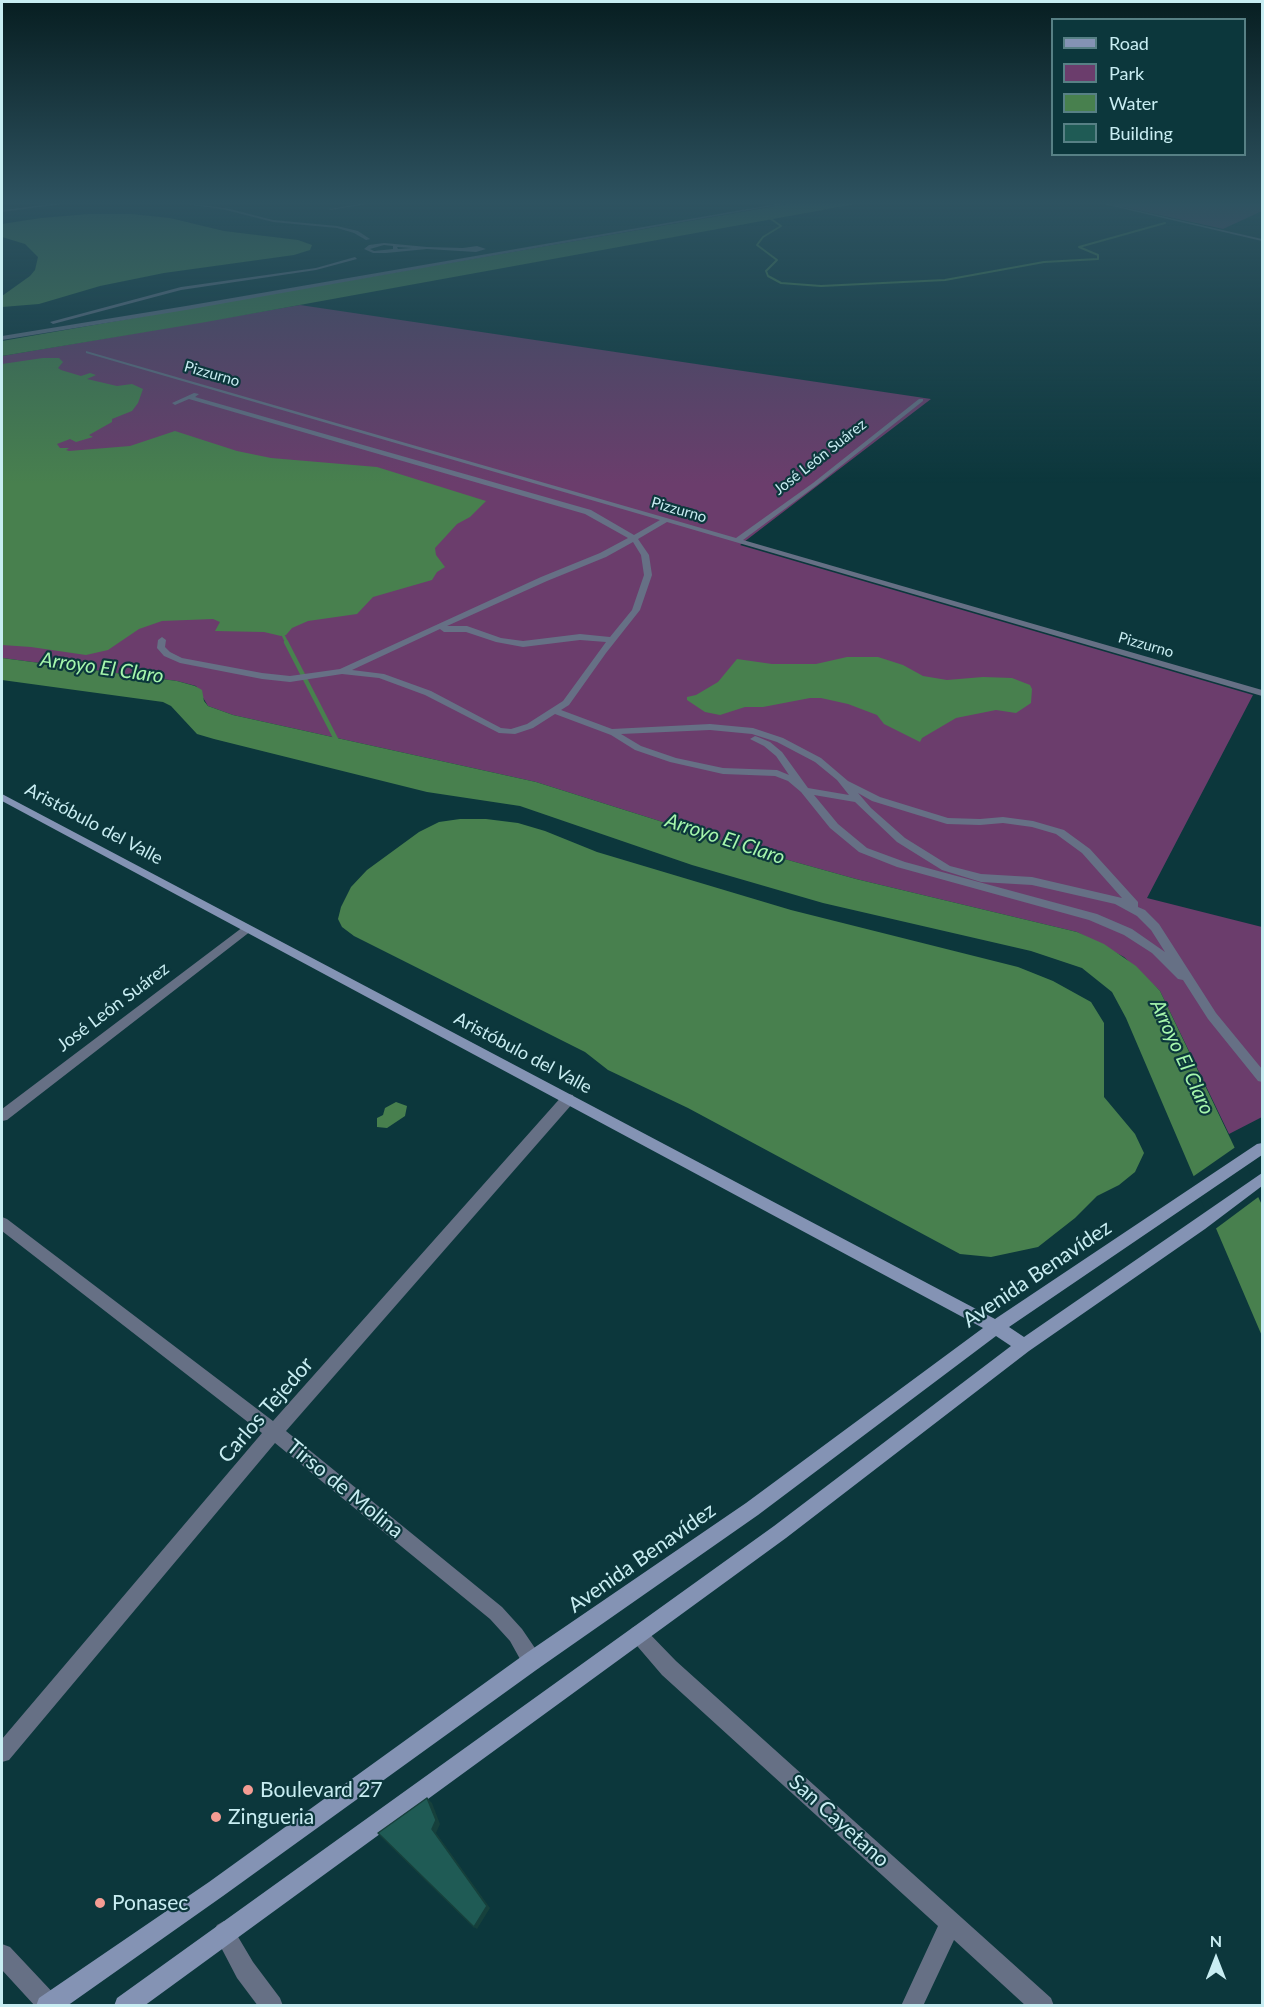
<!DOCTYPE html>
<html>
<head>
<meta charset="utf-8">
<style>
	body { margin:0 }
	#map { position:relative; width:1264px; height:2007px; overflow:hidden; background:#0c373c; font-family:Lato,sans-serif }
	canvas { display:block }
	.frame { position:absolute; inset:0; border:3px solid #c8edf2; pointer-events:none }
	.legend { position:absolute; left:1051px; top:18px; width:195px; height:138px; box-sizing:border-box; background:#0c373c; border:2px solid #578085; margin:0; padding:8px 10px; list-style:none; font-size:18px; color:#c8edf2 }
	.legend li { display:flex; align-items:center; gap:12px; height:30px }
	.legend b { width:30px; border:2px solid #578085 }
	.north { position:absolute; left:1186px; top:1929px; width:60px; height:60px; -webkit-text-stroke:4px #0c373c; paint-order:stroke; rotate:0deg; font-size:16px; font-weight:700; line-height:24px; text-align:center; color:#c8edf2 }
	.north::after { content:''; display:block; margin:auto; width:21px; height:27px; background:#c8edf2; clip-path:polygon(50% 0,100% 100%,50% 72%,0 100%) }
</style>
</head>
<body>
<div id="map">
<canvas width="1264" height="2007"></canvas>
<div class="frame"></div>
<ul class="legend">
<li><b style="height:8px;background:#8493b4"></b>Road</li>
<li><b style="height:16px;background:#6b3d6c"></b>Park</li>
<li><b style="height:16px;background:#48804e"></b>Water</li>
<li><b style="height:16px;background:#1f5b55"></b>Building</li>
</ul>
<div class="north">N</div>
</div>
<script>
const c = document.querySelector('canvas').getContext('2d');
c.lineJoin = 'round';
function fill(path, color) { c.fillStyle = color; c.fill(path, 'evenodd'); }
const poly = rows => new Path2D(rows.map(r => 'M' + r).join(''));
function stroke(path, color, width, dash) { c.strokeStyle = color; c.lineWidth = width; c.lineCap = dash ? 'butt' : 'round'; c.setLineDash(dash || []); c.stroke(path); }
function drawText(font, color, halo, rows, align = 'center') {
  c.font = font + ' Lato,sans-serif'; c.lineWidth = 4.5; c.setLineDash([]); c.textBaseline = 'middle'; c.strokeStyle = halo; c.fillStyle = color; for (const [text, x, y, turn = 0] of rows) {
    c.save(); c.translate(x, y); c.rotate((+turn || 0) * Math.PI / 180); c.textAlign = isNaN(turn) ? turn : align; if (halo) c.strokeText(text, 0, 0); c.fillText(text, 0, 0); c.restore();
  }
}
const green = poly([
	[1105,203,1262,203,1262,211,1223,229],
	[300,305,931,399,740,545,1253,695,1147,898,1262,927,1262,1117,1229,1134,1160,991,1124,957,1077,932,856,879,745,848,536,782,233,715,208,706,196,686,177,681,2,658,2,356]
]);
const water = poly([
	[793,203,861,203,206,322,2,356,2,341],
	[89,214,131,214,170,218,224,231,298,240,312,245,310,250,294,255,164,273,100,286,39,304,2,307,2,296,30,276,35,270,38,257,25,244,2,237,2,224,41,218],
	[43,358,59,358,63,362,58,368,61,370,81,376,90,373,96,375,87,379,117,386,132,384,143,389,138,403,132,411,112,419,112,422,89,435,93,437,76,442,70,439,57,444,60,448,69,448,66,450,69,451,130,446,175,431,237,451,271,458,377,467,486,501,470,517,457,524,435,548,436,555,445,567,437,572,432,580,373,597,357,614,308,621,292,628,286,635,281,636,264,632,215,631,220,622,213,619,162,621,139,629,108,650,86,655,31,647,2,645,2,364],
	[847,657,878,657,903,665,923,676,947,680,983,677,1012,678,1030,685,1032,689,1031,703,1016,713,996,710,956,718,922,738,920,742,884,724,877,715,848,704,821,698,810,698,763,707,745,707,720,715,705,712,687,700,687,697,696,695,718,682,737,659,772,664,816,664],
	[2,658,177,681,195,686,202,690,204,701,208,706,233,715,536,782,745,848,856,879,1077,932,1104,944,1136,966,1160,991,1262,1205,1262,1336,1126,1018,1112,992,1082,968,1031,951,823,903,692,865,520,806,427,792,214,739,197,734,171,706,163,702,2,680],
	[460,819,486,819,518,823,545,831,597,852,791,910,1018,967,1053,981,1091,1002,1104,1023,1104,1097,1135,1134,1144,1153,1135,1172,1119,1185,1097,1196,1075,1218,1038,1247,991,1257,960,1254,688,1108,608,1070,585,1052,354,936,342,927,338,919,341,907,351,887,367,870,419,832,439,822],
	[396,1102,407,1106,405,1116,387,1128,377,1127,377,1118,383,1115,385,1108]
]);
const pier = poly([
	[1237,1146,1261,1195,1214,1230,1191,1178]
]);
const streamFar2 = poly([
	[771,219,781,226,763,237,757,245,777,260,766,271,768,276,781,283,821,286,945,280,1044,262,1098,259,1098,255,1079,247,1165,223]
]);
const streamFar1 = poly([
	[283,635,287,643]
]);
const stream = poly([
	[286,642,339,745]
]);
const street = poly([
	[60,203,70,203,2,212,2,210,60,203],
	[181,203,226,208,273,220,337,226,358,231,370,239,366,240,354,233,337,228,273,222,226,210,181,203],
	[365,203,373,203,331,210,329,209,365,203],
	[782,203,790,203,186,310,2,340,2,336,186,306,782,203],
	[1099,203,1105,203,1262,239,1262,241,1099,203],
	[384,243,427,247,463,248,477,246,486,249,476,252,427,249,386,253,373,253,364,249,369,245,384,243],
	[384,245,393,246,393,249,374,251,370,249,384,245],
	[397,247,412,248,398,249,397,247],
	[355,257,357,259,316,270,181,290,53,324,50,322,181,287,316,268,355,257],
	[86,351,736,538,813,483,919,399,923,399,923,401,817,485,743,540,1262,690,1262,696,667,522,638,539,649,555,652,575,640,610,606,653,569,705,561,710,612,729,710,724,753,728,783,738,821,758,848,781,880,797,948,818,980,819,1003,817,1033,821,1064,830,1090,849,1138,902,1138,907,1145,910,1159,924,1216,1013,1262,1069,1262,1082,1258,1081,1208,1019,1183,980,1178,979,1152,953,1124,935,1089,920,897,867,859,852,830,828,801,792,788,781,775,776,723,774,670,762,635,750,611,735,555,714,533,728,515,734,499,733,425,695,379,678,342,674,290,682,262,679,180,663,164,656,157,648,158,640,162,637,166,640,165,647,170,652,182,658,262,673,290,676,340,669,541,577,600,553,628,538,585,514,189,399,175,405,172,403,194,393,199,394,195,397,591,510,634,535,660,520,86,353,86,351],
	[633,542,641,555,644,575,632,610,610,637,580,634,523,641,501,638,467,626,447,626,547,581,606,557,633,542],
	[440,629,444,632,466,632,496,642,523,647,580,640,606,642,563,701,527,724,511,729,501,728,431,691,384,674,352,670,440,629],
	[710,730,752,734,777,742,815,762,837,780,849,795,808,788,782,752,770,742,758,737,755,736,750,739,764,746,776,756,789,775,777,770,723,768,676,758,641,746,621,734,710,730],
	[858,793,872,801,947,824,980,825,1003,823,1032,827,1056,834,1082,853,1122,898,1032,877,981,874,950,866,905,838,871,808,858,793],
	[814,795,855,802,897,842,942,870,981,882,1032,885,1115,904,1137,916,1151,930,1165,952,1132,929,1097,914,905,862,867,848,838,824,814,795],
	[247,924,253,928,251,931,7,1120,2,1121,2,1109,247,924],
	[568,1094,573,1095,574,1099,573,1103,286,1431,502,1607,522,1629,539,1654,541,1661,539,1668,532,1670,525,1668,510,1641,490,1619,275,1443,9,1760,2,1762,2,1739,262,1433,2,1231,2,1217,7,1219,273,1421,563,1095,568,1094],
	[638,1625,644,1628,676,1661,1051,1998,1054,2006,1026,2006,954,1940,923,2006,901,2006,938,1926,662,1675,632,1640,629,1634,632,1628,638,1625],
	[224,1921,231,1925,253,1962,280,1998,283,2006,258,2006,237,1978,213,1932,217,1925,224,1921],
	[2,1944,10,1947,57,1997,60,2006,35,2006,2,1970,2,1944]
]);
const secondary = poly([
	[2,794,995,1319,1257,1144,1262,1143,1262,1155,1009,1327,1024,1337,1262,1173,1262,1186,1205,1229,1029,1351,786,1538,144,2006,114,2006,117,1998,774,1526,1011,1346,996,1336,758,1515,539,1668,223,1896,67,2006,36,2006,39,1998,209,1882,525,1654,746,1503,983,1328,2,801,2,794]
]);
const shadedWall = poly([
	[427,1798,432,1803,440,1824,436,1833,490,1908,477,1929,474,1927,432,1829]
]);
const building = poly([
	[427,1798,436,1820,432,1829,487,1906,474,1927,378,1833,427,1798]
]);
const markers = [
	[248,1790,6,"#f59c93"],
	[216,1817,6,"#f59c93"],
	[100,1903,6,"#f59c93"]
];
const farStreetnames = [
	["Pizzurno",212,374,16],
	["José León Suárez",820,457,-38],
	["Pizzurno",679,510,16],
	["Pizzurno",1146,645,16]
];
const streetNames = [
	["Aristóbulo del Valle",94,824,28],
	["José León Suárez",113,1007,-37],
	["Aristóbulo del Valle",523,1053,28]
];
const waterNames = [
	["Arroyo El Claro",102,668,8],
	["Arroyo El Claro",725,839,18],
	["Arroyo El Claro",1182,1057,65]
];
const nearStreetnames = [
	["Avenida Benavídez",1037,1274,-34],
	["Carlos Tejedor",266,1410,-49],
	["Tirso de Molina",345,1489,39],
	["Avenida Benavídez",642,1558,-35],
	["San Cayetano",839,1821,42]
];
const nearPoinames = [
	["Boulevard 27",260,1790],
	["Zingueria",228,1817],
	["Ponasec",112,1903]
];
fill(green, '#6b3d6c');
fill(water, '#48804e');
fill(pier, '#0c373c');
stroke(streamFar2, '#48804e', 2);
stroke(streamFar1, '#48804e', 3);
stroke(stream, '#48804e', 4.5);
fill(street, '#667085');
fill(secondary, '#8493b4');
fill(shadedWall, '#16403c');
fill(building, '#1f5b55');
stroke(building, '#16403c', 1.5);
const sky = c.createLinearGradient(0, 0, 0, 484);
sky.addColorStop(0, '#071e21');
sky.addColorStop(0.42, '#2e5361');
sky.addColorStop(1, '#2e536100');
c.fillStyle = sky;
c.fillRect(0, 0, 1264, 484);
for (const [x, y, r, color] of markers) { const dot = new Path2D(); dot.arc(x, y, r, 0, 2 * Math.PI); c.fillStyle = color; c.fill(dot); stroke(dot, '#0c373c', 2); }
drawText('15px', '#c8edf2', '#0c373c', farStreetnames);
drawText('18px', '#c8edf2', '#0c373c', streetNames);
drawText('italic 20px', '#a6f7ad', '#0c373c', waterNames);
drawText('21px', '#c8edf2', '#0c373c', nearStreetnames);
drawText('21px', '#c8edf2', '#0c373c', nearPoinames, 'left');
</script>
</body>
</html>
